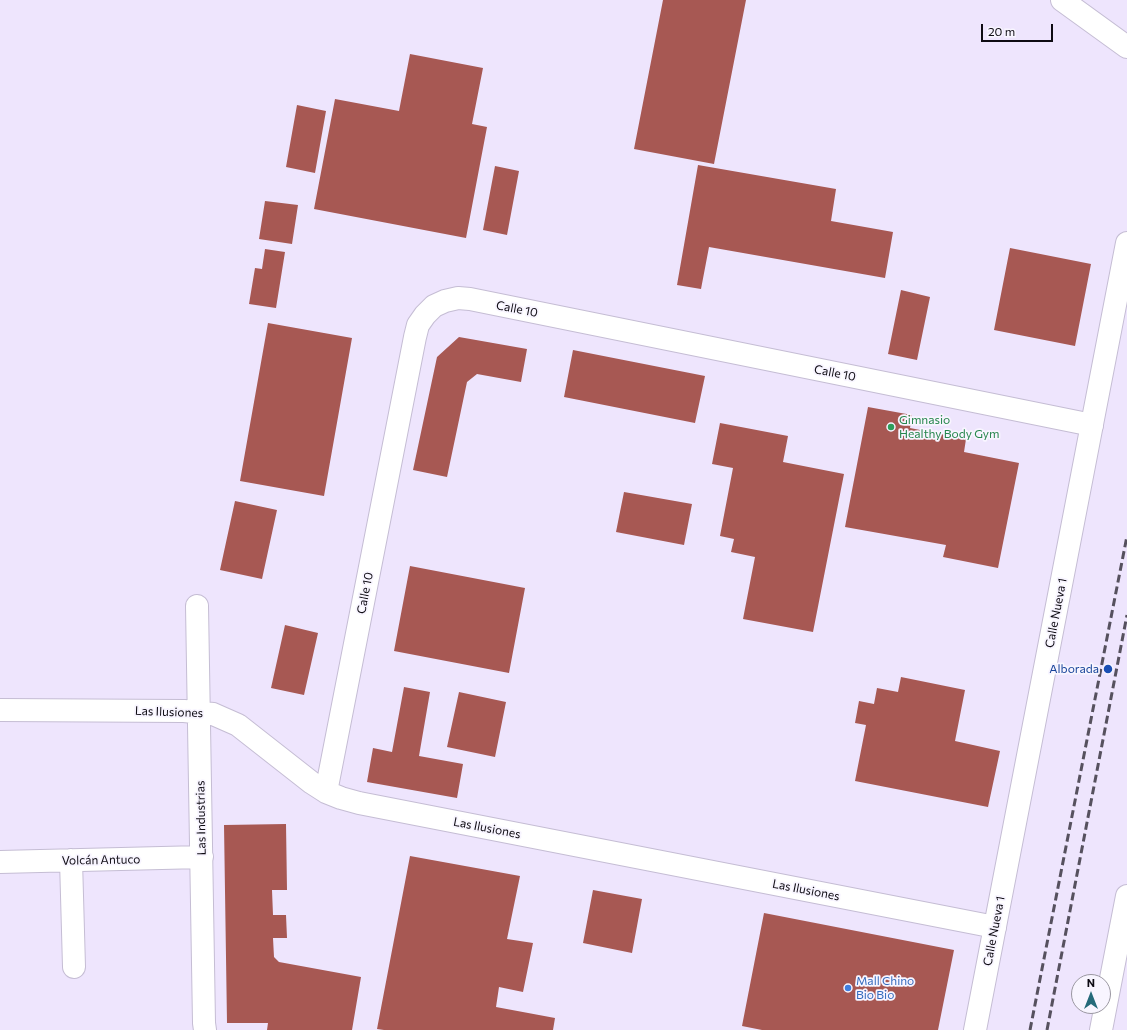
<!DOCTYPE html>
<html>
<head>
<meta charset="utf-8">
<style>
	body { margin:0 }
	#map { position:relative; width:1127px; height:1030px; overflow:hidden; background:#eee5fd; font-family:Commissioner,sans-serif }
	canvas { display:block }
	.north { position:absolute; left:1071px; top:974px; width:40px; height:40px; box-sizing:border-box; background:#f8f5ff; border:1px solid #9a97a1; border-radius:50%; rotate:0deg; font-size:11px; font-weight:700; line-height:16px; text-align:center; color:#0e0b13 }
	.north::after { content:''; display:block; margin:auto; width:14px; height:18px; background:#256b7a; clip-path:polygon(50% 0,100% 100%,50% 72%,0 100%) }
	.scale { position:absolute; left:981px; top:24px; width:72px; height:18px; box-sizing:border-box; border:2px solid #0e0b13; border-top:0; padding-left:5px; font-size:12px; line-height:14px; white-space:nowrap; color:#0e0b13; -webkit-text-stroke:3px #f8f5ff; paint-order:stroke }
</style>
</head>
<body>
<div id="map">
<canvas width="1127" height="1030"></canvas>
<div class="north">N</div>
<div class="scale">20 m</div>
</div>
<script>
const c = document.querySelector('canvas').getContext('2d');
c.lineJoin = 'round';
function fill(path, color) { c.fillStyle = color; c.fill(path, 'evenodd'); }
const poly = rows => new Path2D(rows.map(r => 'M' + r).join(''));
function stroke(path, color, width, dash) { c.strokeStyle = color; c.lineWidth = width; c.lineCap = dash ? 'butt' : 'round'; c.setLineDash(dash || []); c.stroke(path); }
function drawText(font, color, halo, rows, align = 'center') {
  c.font = font + ' Commissioner,sans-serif'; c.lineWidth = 3.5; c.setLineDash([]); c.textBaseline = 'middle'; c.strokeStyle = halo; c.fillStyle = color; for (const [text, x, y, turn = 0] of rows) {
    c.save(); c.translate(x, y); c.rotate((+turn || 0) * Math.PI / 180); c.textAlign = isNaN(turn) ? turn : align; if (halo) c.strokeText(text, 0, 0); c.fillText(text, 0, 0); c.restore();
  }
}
const building = poly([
	[663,0,746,0,714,164,634,149],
	[410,54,483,68,472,124,487,127,466,238,314,209,335,99,399,111],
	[297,105,326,111,315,173,286,167],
	[698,165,836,189,831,221,893,232,885,278,709,247,701,289,677,285],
	[495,166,519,171,507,235,483,230],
	[265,201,298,205,292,244,259,239],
	[1010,248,1091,264,1075,346,994,330],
	[265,249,285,252,276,308,249,304,255,268,262,269],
	[901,290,930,297,917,360,888,354],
	[268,323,352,338,324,496,240,481],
	[459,337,527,349,521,382,477,374,467,382,447,477,413,470,437,357],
	[573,350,705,376,695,423,564,397],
	[868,407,912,415,910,428,966,439,964,452,1019,463,998,568,943,557,946,545,845,527],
	[720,423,788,436,783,462,844,474,813,632,743,619,755,557,731,552,734,539,720,536,733,468,712,464],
	[624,492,692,504,684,545,616,532],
	[235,501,277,510,262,579,220,570],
	[410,566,525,588,509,673,394,651],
	[285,625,318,633,304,695,271,688],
	[901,677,965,690,955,741,1000,751,988,807,855,781,866,725,855,723,859,701,874,704,877,688,898,692],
	[404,687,430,692,419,756,463,764,457,798,367,782,373,748,392,752],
	[459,692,506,702,495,757,447,747],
	[286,824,287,890,272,890,273,915,286,915,287,938,273,938,274,957,279,962,361,977,352,1030,267,1030,268,1023,227,1023,224,825],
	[410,856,520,876,507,939,533,943,523,992,499,987,496,1007,555,1018,553,1030,384,1030,377,1029],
	[593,890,642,899,632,953,583,943],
	[764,913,954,950,938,1030,762,1030,742,1026]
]);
const minor = poly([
	[197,606,204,1023,205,1030],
	[0,710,184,711,213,714,238,725,312,783,326,792,341,798,359,803,995,927],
	[326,792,415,337,418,325,425,315,434,306,445,301,458,298,470,299,1092,425],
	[71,860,74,967],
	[0,862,202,857]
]);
const tertiary = poly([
	[1062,0,1127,47]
]);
const secondary = poly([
	[975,1030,1127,243]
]);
const trunk = poly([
	[1101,1030,1127,896]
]);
const rail = poly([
	[1030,1030,1127,536],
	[1047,1030,1127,615]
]);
const markers = [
	[891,427,4,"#2e9e5b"],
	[1108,669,5,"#1a4fb4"],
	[848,988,4,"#3f7fe0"]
];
const streetNames = [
	["Calle 10",517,309,11],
	["Calle 10",835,373,11],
	["Calle 10",365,593,-79],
	["Calle Nueva 1",1056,613,-79],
	["Las Ilusiones",169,712,2],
	["Las Industrias",201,818,-91],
	["Las Ilusiones",487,828,11],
	["Volcán Antuco",101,860,-1],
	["Las Ilusiones",806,890,11],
	["Calle Nueva 1",994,931,-79]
];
const leisureNames = [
	["Gimnasio",899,420],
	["Healthy Body Gym",899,434]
];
const transitNames = [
	["Alborada",1099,669]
];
const shopNames = [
	["Mall Chino",856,981],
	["Bio Bio",856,995]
];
fill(building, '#a75853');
stroke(minor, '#c5bdd4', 24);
stroke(tertiary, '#c5bdd4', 24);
stroke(secondary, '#c5bdd4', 24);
stroke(trunk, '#c5bdd4', 24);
stroke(minor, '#fff', 22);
stroke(tertiary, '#fff', 22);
stroke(secondary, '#fff', 22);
stroke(trunk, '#fff', 22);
stroke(rail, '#56515e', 3, [8, 4]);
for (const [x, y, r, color] of markers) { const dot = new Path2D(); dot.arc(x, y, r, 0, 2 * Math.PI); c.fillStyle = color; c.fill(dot); stroke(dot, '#f8f5ff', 1.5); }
drawText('12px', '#0e0b13', '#f8f5ff', streetNames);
drawText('12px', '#27864d', '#f8f5ff', leisureNames, 'left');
drawText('12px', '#164399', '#f8f5ff', transitNames, 'right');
drawText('12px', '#366cbe', '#f8f5ff', shopNames, 'left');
</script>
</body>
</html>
